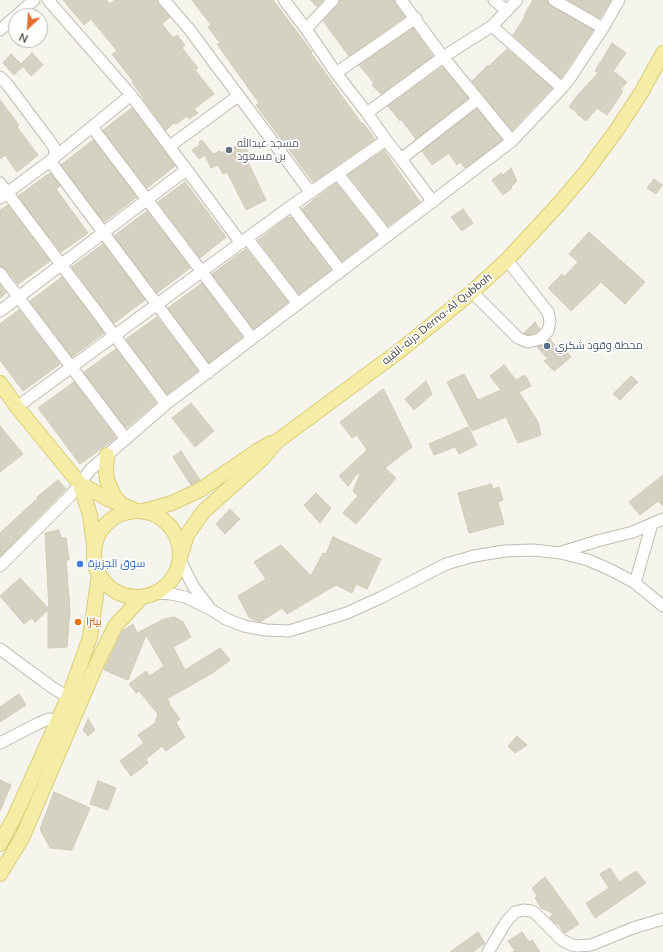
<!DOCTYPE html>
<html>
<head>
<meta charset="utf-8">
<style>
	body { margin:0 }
	#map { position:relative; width:663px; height:952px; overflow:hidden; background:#f5f4ed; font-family:Mulish,sans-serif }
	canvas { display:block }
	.north { position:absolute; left:8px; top:8px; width:40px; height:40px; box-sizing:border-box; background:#fff; border:1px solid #b6b5b1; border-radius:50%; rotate:205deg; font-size:11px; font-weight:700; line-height:16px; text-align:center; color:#49463b }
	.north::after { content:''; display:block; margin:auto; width:14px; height:18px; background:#e56e33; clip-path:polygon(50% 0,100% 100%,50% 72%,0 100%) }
</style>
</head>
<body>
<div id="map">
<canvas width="663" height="952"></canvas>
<div class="north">N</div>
</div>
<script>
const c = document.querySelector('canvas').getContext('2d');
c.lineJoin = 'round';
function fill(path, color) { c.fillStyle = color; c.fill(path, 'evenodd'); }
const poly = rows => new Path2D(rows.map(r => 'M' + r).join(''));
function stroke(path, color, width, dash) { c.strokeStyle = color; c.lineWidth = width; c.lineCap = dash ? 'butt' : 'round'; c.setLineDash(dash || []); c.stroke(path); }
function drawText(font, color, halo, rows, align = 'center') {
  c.font = font + ' Mulish,Cairo,sans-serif'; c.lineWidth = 3.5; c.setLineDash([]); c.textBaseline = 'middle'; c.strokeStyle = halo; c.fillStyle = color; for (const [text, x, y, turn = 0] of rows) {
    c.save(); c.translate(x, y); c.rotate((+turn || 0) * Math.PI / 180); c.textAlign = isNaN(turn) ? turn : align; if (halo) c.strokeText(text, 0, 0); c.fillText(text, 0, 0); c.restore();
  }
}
const building = poly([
	[63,0,106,0,110,4,115,0,157,0,159,5,170,17,162,24,173,38,177,35,185,45,182,48,198,68,195,70,214,94,194,109,198,113,189,119,187,116,176,124,174,123,166,130,143,99,144,99,132,82,133,81,112,54,117,51,91,19,84,25,63,0],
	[192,0,273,0,312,52,311,53,362,124,363,123,375,139,313,182,256,105,259,103,217,44,220,43,208,27,211,25,192,0],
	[311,0,323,0,317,7,311,0],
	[340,0,394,0,395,4,405,17,349,56,323,21,338,5,340,0],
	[533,0,547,0,551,6,593,30,561,78,513,35,525,17,524,16,533,0],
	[568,0,611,0,600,18,568,0],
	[413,28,433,56,381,94,372,85,374,83,359,65,413,28],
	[612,43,626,53,613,71,627,82,620,90,623,91,607,115,597,108,586,121,577,114,577,112,569,107,576,97,598,73,595,71,612,43],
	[507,49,552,88,512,130,472,81,488,65,489,66,507,49],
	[32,53,43,65,31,76,21,64,32,53],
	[11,54,23,66,14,75,3,63,11,54],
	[442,67,468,98,416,139,401,119,400,121,388,106,442,67],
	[0,100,19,125,17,127,38,155,17,172,5,155,0,159,0,100],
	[132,108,175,166,147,188,103,130,132,108],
	[477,109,502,140,465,168,460,162,457,165,449,153,432,165,422,151,477,109],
	[93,140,137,197,104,222,61,165,93,140],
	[202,140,213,154,220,151,221,153,243,143,252,160,248,162,266,200,246,210,227,172,223,174,218,165,211,168,205,155,199,159,192,150,200,145,199,142,202,140],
	[384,150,420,202,388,226,348,175,384,150],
	[511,168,517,181,511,187,512,188,503,195,492,180,501,173,503,175,511,168],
	[50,173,60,186,56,189,88,233,61,252,18,196,50,173],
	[654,179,662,185,656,194,647,188,654,179],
	[185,182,226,237,200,258,158,202,185,182],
	[336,183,377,235,342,261,302,209,336,183],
	[8,205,50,261,18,284,6,269,0,266,0,210,8,205],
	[463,209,473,223,462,231,451,217,463,209],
	[147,211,190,268,157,293,114,236,147,211],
	[288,217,289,218,291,217,331,270,299,294,258,240,288,217],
	[589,232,645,282,625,304,601,282,571,311,548,288,562,274,564,277,578,262,569,254,589,232],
	[103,244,145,300,114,323,72,267,103,244],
	[246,249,288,302,254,329,212,274,246,249],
	[62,277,104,333,72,357,30,301,62,277],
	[202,283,242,337,209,363,168,308,202,283],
	[0,285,6,293,0,298,0,285],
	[19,310,60,364,23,391,0,360,0,324,19,310],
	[157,317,198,371,167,394,126,339,157,317],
	[535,322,540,329,536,333,528,335,524,333,535,322],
	[550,339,558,349,562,345,571,357,554,371,544,361,548,359,537,347,545,344,550,339],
	[116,349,156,403,126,428,84,372,116,349],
	[504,365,516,380,525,375,531,386,519,392,538,422,541,435,518,443,506,417,472,431,447,382,464,374,478,400,501,390,490,376,504,365],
	[631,376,638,382,620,400,613,394,631,376],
	[426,381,432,394,414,410,405,399,426,381],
	[74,382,116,438,80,464,38,408,74,382],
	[383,389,386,394,412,447,385,468,396,478,356,524,343,513,358,496,353,491,360,474,358,473,348,486,339,476,367,450,357,435,352,438,340,422,383,389],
	[191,403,214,431,195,447,172,418,191,403],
	[0,426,23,454,0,472,0,426],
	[468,427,477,445,459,454,455,447,434,455,429,444,468,427],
	[181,451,200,480,191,485,173,457,181,451],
	[663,475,663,506,658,501,640,515,629,502,663,475],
	[58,480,66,489,0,556,0,533,38,498,37,497,58,480],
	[491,484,493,489,499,487,503,500,498,502,504,524,469,533,458,493,491,484],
	[316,493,331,508,320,523,304,505,316,493],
	[230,509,240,519,225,534,216,524,230,509],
	[59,530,61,538,66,538,69,560,66,560,70,610,67,647,48,648,48,610,35,622,32,618,24,624,0,596,20,578,49,609,45,533,59,530],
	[333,537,381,559,367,589,356,584,352,593,336,585,287,614,282,608,260,622,249,617,238,596,266,579,254,562,281,545,311,576,323,553,326,554,333,537],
	[174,617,183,622,191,637,173,647,185,670,220,648,230,660,214,672,167,699,170,703,169,704,180,719,176,723,185,737,166,751,162,746,146,759,148,763,131,776,120,761,144,743,138,735,155,723,158,714,139,691,136,693,129,684,146,671,150,676,164,666,146,635,128,680,104,670,122,631,133,624,137,633,164,619,174,617],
	[19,694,26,705,0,722,0,707,19,694],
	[88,719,95,730,88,736,83,730,88,719],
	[517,736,527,745,515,753,508,746,517,736],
	[0,780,11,785,0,811,0,780],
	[98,781,116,788,108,810,90,804,98,781],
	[54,792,90,808,72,850,50,848,40,829,54,792],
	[610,868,619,882,636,871,646,883,595,918,586,903,609,888,600,874,610,868],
	[545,877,579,924,565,933,557,923,556,924,550,918,553,913,541,908,535,898,537,896,532,888,545,877],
	[478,932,485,943,473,952,450,952,478,932],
	[522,932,529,942,532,940,540,952,513,952,515,951,508,941,522,932]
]);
const minor = poly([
	[48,0,131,95,241,243],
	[164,0,189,29,311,193],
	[284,0,306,29,336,73,367,113,386,140,401,159,433,202],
	[401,0,443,57,512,141],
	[494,0,507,11],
	[554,0,603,28],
	[16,16,34,0],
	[492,26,562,88],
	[306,29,333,0],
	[0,30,16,16],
	[336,73,416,18],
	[0,77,7,84,49,140,54,147,55,155],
	[367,113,443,57,492,26,517,0],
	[92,127,252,338],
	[170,146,238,96],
	[401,159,477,100],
	[50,161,208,373],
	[338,174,387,236],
	[0,183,166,404],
	[0,198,50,161,131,95],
	[291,206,341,271],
	[247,238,298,304],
	[0,273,126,439],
	[472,292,518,338,528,342,540,339,548,331,550,321,548,312,507,260],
	[0,311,186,170],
	[17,407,291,206,386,140],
	[562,552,597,541,633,532,663,519],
	[180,560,193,586,209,607],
	[0,566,71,495,91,469,166,404,512,141,562,88,570,78,603,28,619,0],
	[635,583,652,524],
	[157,593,171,594,185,597,210,609,226,619,244,626,266,630,289,631,347,613,382,597,446,564,474,556,505,551,533,550,561,553,588,560,611,570,635,583,663,606],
	[0,649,53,688,75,701],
	[0,743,39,723,48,719,58,720],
	[488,952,506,922,515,912,523,910,531,911,535,913,562,940,572,945,577,946,591,945,633,928,663,919]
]);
const major = poly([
	[0,383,17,407,80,484,90,515,94,545],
	[107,455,106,472,107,480,113,494,121,504],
	[80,484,108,499,137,511],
	'94 554a43 43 0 1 1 86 0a43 43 0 1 1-86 0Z',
	[144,511,172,503,200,490,257,451,271,443],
	[181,554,187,535,198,519,204,511,263,458,276,442,402,349,472,292,507,260,557,206,586,172,618,128,641,93,663,53],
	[0,844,15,816,68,698,81,663,90,637,99,575],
	[0,874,22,838,94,670,115,626,141,598]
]);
const markers = [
	[229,150,4,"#6b7280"],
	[547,346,4,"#5c6f8a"],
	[80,564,4,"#3f7fe0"],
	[78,622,4,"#e8710a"]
];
const worshipNames = [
	["مسجد عبدالله",237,144],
	["بن مسعود",237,157]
];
const streetNames = [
	["درنه-القبه Derna-Al Qubbah",437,319,-39]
];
const serviceNames = [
	["محطة وقود شكري",555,346]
];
const shopNames = [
	["سوق الجزيزة",88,564]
];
const foodNames = [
	["بيتزا",86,622]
];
fill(building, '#d5d2c3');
stroke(building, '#d0cab7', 1);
stroke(minor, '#c0bdb0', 13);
stroke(major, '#d9ce76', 16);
stroke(minor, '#fff', 11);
stroke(major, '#f5eda6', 14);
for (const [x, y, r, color] of markers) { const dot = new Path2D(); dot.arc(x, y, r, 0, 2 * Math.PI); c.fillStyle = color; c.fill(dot); stroke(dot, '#fff', 1.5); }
drawText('11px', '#5b616d', '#fff', worshipNames, 'left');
drawText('11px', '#49463b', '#fff', streetNames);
drawText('11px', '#4e5e75', '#fff', serviceNames, 'left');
drawText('11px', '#366cbe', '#fff', shopNames, 'left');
drawText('11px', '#c56008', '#fff', foodNames, 'left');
</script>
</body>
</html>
